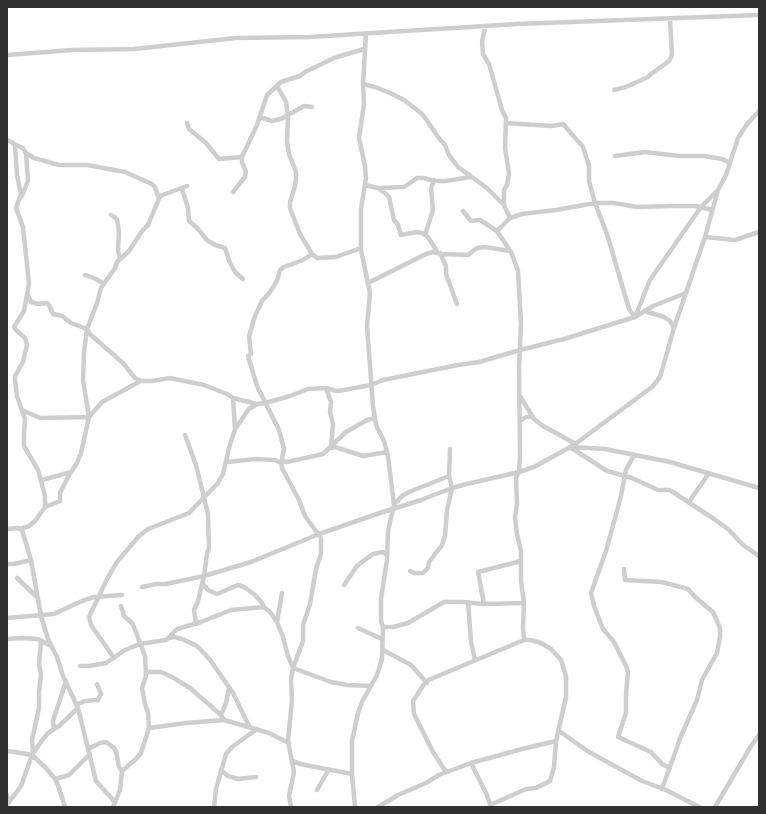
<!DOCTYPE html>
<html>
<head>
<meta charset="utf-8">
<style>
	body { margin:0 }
	#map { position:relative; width:766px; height:814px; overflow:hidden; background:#fff; font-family:Signika,sans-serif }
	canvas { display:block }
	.frame { position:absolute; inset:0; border:8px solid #313131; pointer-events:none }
</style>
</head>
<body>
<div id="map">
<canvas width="766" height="814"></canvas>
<div class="frame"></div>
</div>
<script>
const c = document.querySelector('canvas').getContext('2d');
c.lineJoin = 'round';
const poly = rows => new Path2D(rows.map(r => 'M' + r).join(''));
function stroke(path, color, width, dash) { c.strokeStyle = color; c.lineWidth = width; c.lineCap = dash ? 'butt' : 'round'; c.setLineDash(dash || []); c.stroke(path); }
const minor = poly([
	[485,27,482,42,483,54,489,64,502,110,506,118,505,148,509,174,507,185,504,190,504,205,510,218],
	[7,55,72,50,134,49,236,38,309,37,517,24,759,15],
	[363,84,375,87,390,93,404,100,421,113,426,119,438,137,445,145,449,155,458,167,487,188,504,205],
	[277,86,286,102,288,116,287,142,289,154,296,172,296,179,295,186,290,202,290,208,300,234,312,254,317,258,336,257,361,248],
	[614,90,626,87,648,77,651,74,669,61,672,55,670,19],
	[260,117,272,121,281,119,304,106,312,107],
	[187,123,189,129,206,143,219,159,242,157],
	[506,123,552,126,563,124,583,147,589,166,589,181,595,203,607,234,629,309,635,317,653,306,686,293],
	[7,140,13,143,15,146,17,175,21,194,16,208,23,227,29,284,24,311,14,327,16,330,25,338,27,345,23,362,15,376,15,380,17,396,25,419,24,435,24,446,38,470,45,496,45,507],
	[14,144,23,148,26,153,28,181,22,196],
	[26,153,34,158,59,165,87,165,125,172,152,184,155,187,159,199],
	[615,156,645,152,680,156,704,156,722,159,730,163],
	[365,185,378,188,404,187,417,178,424,178,434,181,446,181,471,177],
	[378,188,385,193,389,197,394,220,398,225,401,235,417,232,422,233,428,237,435,248,437,252],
	[182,189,188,208,189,221,198,229,207,240,215,245,225,248,230,263,235,272,243,279],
	[233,192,245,177,246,172,242,162,242,157,257,125,267,95,281,82,300,76,305,72,334,58,364,49],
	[463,211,471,221,480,220,497,231,511,252,518,271,521,324,519,368,520,457,519,472,516,478,517,504,515,517,517,534,521,551,521,581,524,603,523,628,524,640],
	[111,215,117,219,119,232,118,251,120,258],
	[497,231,510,218,522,214,556,210,595,203,614,203,637,207,673,206,696,206,712,210],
	[425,235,433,210,431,188,434,180],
	[705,237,735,240,759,232],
	[440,253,446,266,446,274,457,304],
	[85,275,96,279,104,284],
	[368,283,426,254,433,252,442,254,468,255,477,248,485,247,510,251],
	[28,295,31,302,38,304,47,303,49,305,53,314,62,316,71,323,87,329,91,335,123,363,135,378,141,381],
	[644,311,664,317,670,321,674,328],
	[326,388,331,402,330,412,333,424,331,448,335,447,363,456,387,452],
	[520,396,534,419,543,426,576,444],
	[233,398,235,429],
	[22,410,40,418,89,417,83,380,84,352,87,329,97,303,101,288,115,268,117,262,129,251,142,231,148,225,160,196,187,186],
	[520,421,526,417,533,417],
	[185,435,196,465,208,514,209,548,207,554,204,576,198,601,194,610,196,624],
	[570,447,607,471,632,478,658,490,669,490,673,492,714,519,728,529,743,545,759,556],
	[572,447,605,449,670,462,759,488],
	[634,455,626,470,621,496,606,551,591,593,594,606,603,629,614,642,626,666,628,672,626,694,626,713,618,737,651,752,662,764,670,768],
	[282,461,287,462,323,454,346,432,367,420,375,418],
	[226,462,256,459,275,460,281,463],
	[42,480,71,472],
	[689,502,709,473],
	[394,505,402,496,409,492,449,476],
	[7,529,18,528,22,530,23,533,31,560,41,616,48,639,57,657,63,676,78,708,96,781,114,801],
	[20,529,29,526,35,521,45,507,60,501,60,493,68,477,77,463,81,453,89,417,102,402,137,383,141,381,152,381,170,378,204,385,227,394,233,398,257,404,265,403,290,396,308,389,326,388,337,391,344,390,371,385,383,380,458,365,479,362,520,350,564,339,635,317,650,280,701,207,718,190],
	[7,564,14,564,31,560],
	[624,569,625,580,662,582,688,589,695,597,713,612,720,628,720,637,717,653,702,680,697,700,681,736,662,789],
	[410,571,414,573,423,573,428,568,429,562,442,545,445,536,447,510,452,488,449,476,450,449],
	[17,578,37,597],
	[202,583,208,590,217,594,238,585,244,587,255,595,262,603,264,607,270,612,277,622,283,637,288,656,293,668,331,682,347,685,371,686],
	[344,585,357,566,366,559,373,554,383,552,387,555],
	[142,587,156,584,166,584,204,576,251,562,319,534,380,513,421,500,452,488,467,484,519,472,534,467,574,445,652,387,660,377,674,328,705,237,718,190,726,175,738,138,747,124,759,111],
	[468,602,471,642,475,660],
	[484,604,478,572,521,561],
	[7,618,54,614,82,601,94,597,122,595],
	[277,622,282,593],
	[383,627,393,627,408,623,444,602,463,602,483,604,524,603],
	[358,628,382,639],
	[169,638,175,637,182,639,197,646,201,650,211,661,233,693,249,726],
	[7,639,22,638,38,639,51,646],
	[383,650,411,665,427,683],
	[114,658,91,625,89,617,107,579,117,562,139,536,148,529,189,513,218,483,223,474,229,448,235,429,249,409,257,404],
	[80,666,89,666,106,663,125,650,140,644,166,640,177,629,201,622,231,610,264,607],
	[146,672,161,672,172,677,190,688,221,715,224,720],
	[76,705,85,701,98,700,101,694,97,684],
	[221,715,226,703,229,688],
	[149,728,186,723,224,720,269,733,289,743],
	[54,729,53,721,66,681],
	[559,731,589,752,642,781,666,790,699,807],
	[88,749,100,743,106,742,114,748,116,751,119,767,122,771],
	[7,751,15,752,32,755,45,767,55,779,59,788,65,807],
	[33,753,32,740,39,708,39,692,41,674,39,664,41,641],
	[293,761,300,764,352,774],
	[471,763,486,793,491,807],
	[221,770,228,776,238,779,256,777],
	[446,772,433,752,414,714,413,701,426,681,524,640,531,640,541,643,551,649,561,660,566,676,566,697,556,741,554,767,550,781,536,788,526,789,490,805],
	[55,779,69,775,90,754],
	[317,790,329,769],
	[7,795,9,802],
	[7,805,21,786,32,755,43,739,48,733,59,726,78,708],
	[113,807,120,790,122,771,136,759,141,753,149,728,148,713,145,704,142,688,146,676,145,656,134,627,132,623,124,616,121,606],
	[214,807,216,789,226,754,232,747,257,729],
	[291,807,289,796,294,772,288,741,292,700,291,679,293,668,303,641,303,625,310,604,316,569,321,554,321,538,305,516,299,500,282,468,281,463,284,449,279,430,257,386,248,356,251,354,249,336,255,316,262,301,270,292,277,281,280,270,284,267,303,260,312,254],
	[355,807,352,774,352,741,358,713,362,702,377,675,382,659,383,627,381,621,381,599,387,560,388,531,394,505,388,456,384,441,376,425,373,406,367,326,370,293,361,250,361,209,366,178,365,166,359,138,364,104,363,84,366,34],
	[378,807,398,795,426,783,439,775,471,763,522,749,556,741],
	[715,807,751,746,759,735]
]);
stroke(minor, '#cecece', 4.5);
</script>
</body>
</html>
